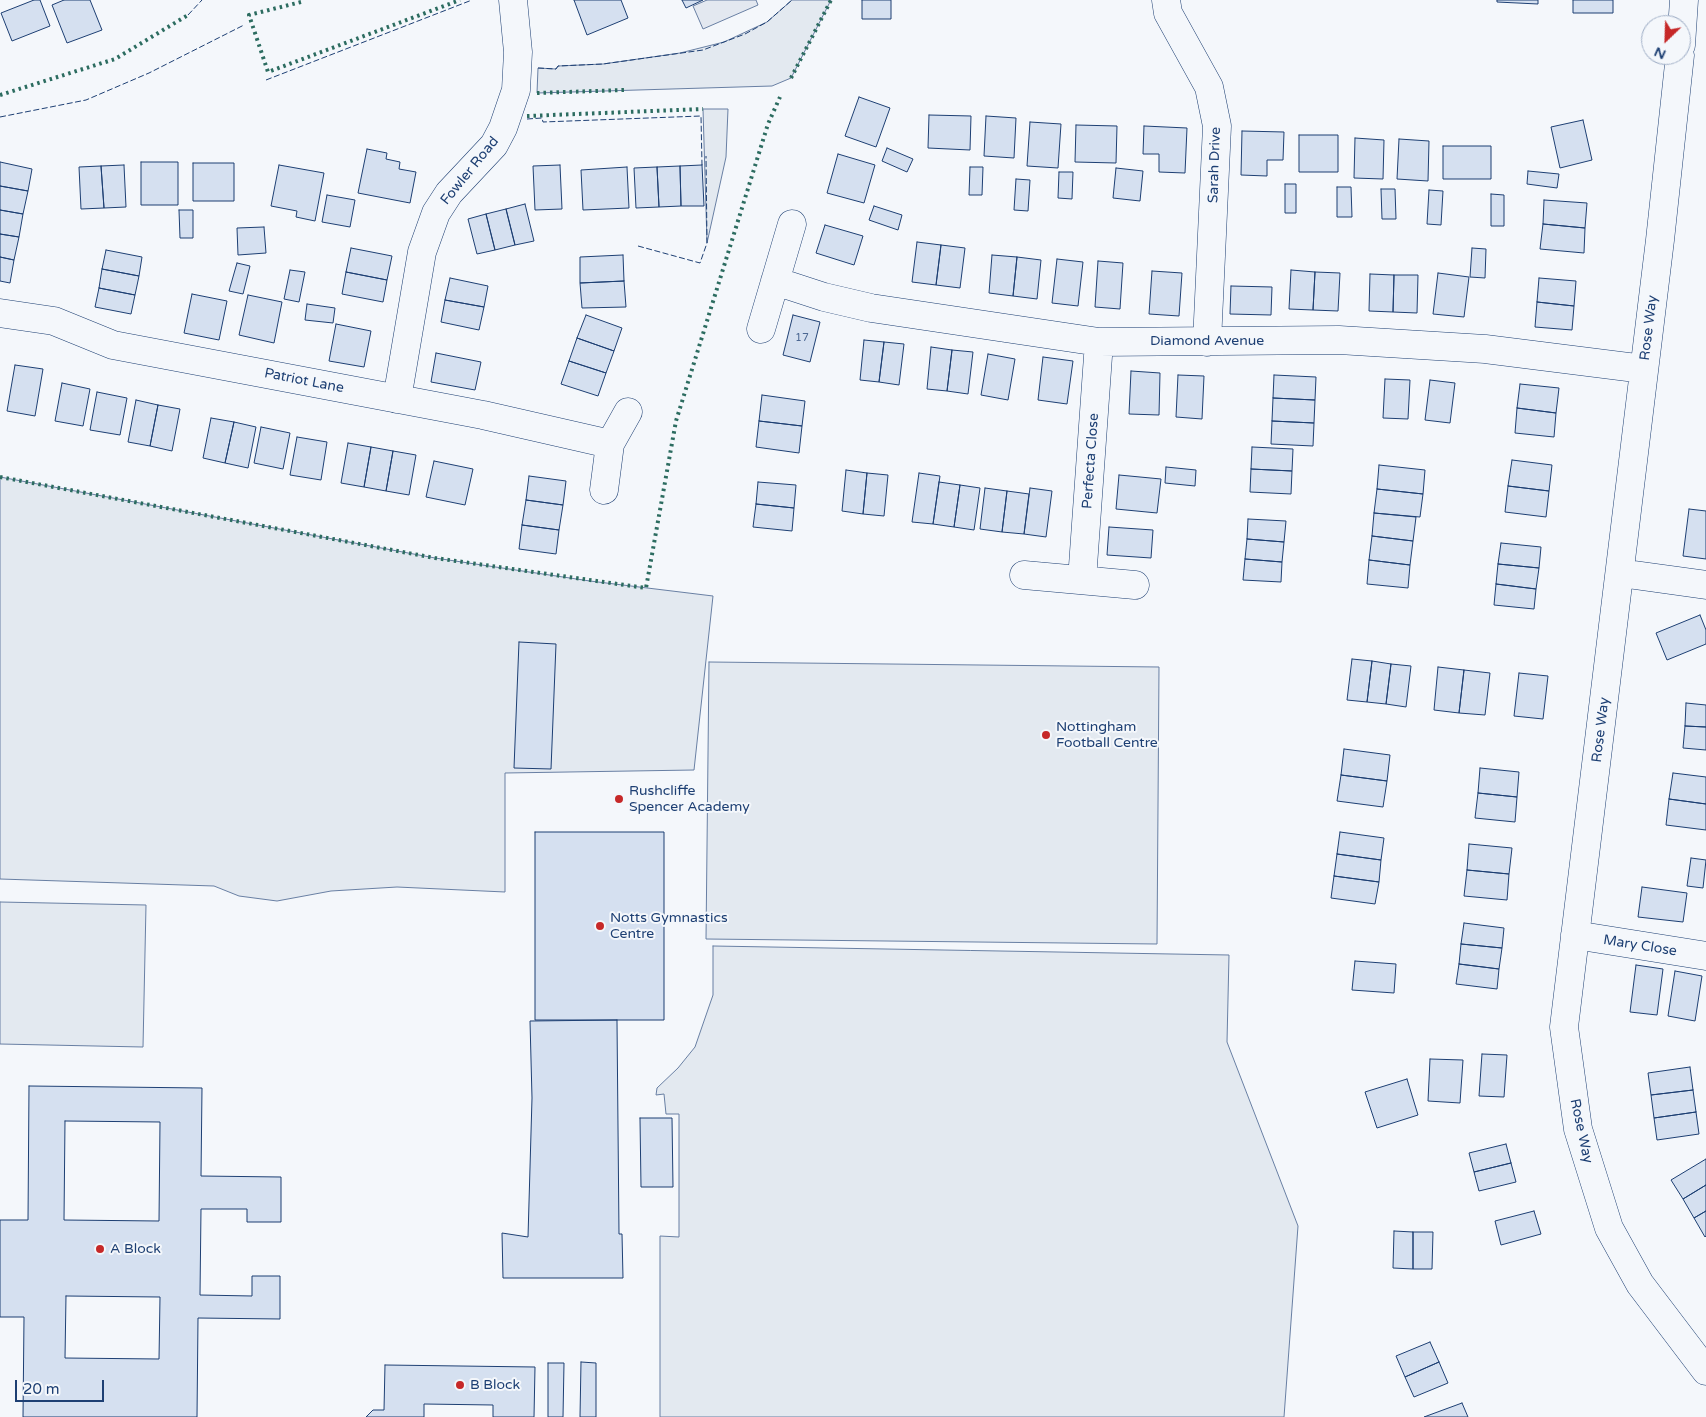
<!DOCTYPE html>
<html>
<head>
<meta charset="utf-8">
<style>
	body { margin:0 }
	#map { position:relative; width:1706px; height:1417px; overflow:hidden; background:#f4f7fb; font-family:"Varela Round",sans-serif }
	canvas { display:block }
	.north { position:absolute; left:1641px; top:15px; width:50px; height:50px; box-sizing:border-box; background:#f4f7fb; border:1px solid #9eadc5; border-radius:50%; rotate:204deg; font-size:14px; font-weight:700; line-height:20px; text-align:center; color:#1d3f73 }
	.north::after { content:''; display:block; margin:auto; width:18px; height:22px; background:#c62828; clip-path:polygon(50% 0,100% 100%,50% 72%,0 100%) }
	.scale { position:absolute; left:15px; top:1380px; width:89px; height:22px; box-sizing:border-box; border:2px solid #1d3f73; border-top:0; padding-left:6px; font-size:15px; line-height:18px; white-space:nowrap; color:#1d3f73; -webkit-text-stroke:4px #f4f7fb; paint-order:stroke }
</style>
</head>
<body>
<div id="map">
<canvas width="1706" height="1417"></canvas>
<div class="north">N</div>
<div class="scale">20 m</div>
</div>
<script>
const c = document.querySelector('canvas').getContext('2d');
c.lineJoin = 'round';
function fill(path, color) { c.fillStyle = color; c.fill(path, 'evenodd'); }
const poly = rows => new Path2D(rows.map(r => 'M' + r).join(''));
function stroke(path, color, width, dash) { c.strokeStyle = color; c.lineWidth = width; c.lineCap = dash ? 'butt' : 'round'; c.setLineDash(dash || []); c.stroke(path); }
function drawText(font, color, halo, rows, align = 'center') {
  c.font = font + ' "Varela Round",sans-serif'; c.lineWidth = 4; c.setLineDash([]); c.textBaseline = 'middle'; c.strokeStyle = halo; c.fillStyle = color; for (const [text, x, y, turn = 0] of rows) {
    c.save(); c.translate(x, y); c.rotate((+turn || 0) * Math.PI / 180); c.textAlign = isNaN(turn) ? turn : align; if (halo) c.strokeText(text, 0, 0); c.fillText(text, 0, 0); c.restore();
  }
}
const green = poly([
	[792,0,831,0,791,78,772,86,537,93,538,68,556,69,558,66,603,64,680,53,724,42,767,22,792,0],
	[703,109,728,109,726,157,707,243,703,109],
	[0,477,435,558,590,581,713,596,694,770,505,773,505,892,397,887,331,891,277,901,239,896,214,886,0,879,0,477],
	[709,662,1159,667,1157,944,706,939,709,662],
	[0,902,146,905,143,1047,0,1044,0,902],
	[713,946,1229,955,1227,1042,1298,1226,1284,1417,660,1417,660,1236,679,1237,679,1114,666,1114,664,1094,656,1095,657,1088,678,1068,695,1047,713,995,713,946]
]);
const parking = poly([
	[707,0,756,0,758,5,703,29,693,6,707,0]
]);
const building = poly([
	[34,0,40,0,50,26,12,41,1,13,34,0],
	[64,0,90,0,102,30,67,43,52,5,64,0],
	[574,0,621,0,628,18,587,35,574,0],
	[682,0,703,0,686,8,682,0],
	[862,0,891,0,891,19,862,19,862,0],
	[1497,0,1538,0,1538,4,1497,2,1497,0],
	[1573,0,1613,0,1613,13,1573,13,1573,0],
	[859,97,890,108,876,147,845,136,859,97],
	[929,115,971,116,970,150,928,148,929,115],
	[986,116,1016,118,1014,158,984,156,986,116],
	[1583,120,1592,160,1560,168,1551,127,1583,120],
	[1030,122,1061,124,1058,168,1027,166,1030,122],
	[1076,125,1117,126,1116,163,1075,162,1076,125],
	[1144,126,1187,128,1185,173,1159,172,1159,154,1143,154,1144,126],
	[1242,131,1284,132,1283,160,1267,160,1267,176,1241,175,1242,131],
	[1299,135,1338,135,1338,172,1299,172,1299,135],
	[1355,138,1384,140,1383,179,1354,178,1355,138],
	[1399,139,1429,141,1428,181,1397,179,1399,139],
	[1443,146,1491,146,1491,179,1443,179,1443,146],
	[887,148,913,159,907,172,882,161,887,148],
	[367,149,387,153,386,159,400,162,399,169,416,172,410,203,358,193,367,149],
	[838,154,875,165,864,203,827,193,838,154],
	[0,162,32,169,28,191,0,186,0,162],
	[141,162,178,162,178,205,141,205,141,162],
	[193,163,234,163,234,201,193,201,193,163],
	[124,165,126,207,104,208,101,166,124,165],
	[279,165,324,173,315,221,296,217,297,211,271,206,279,165],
	[560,165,562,209,535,210,533,166,560,165],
	[702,165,704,206,681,206,680,166,702,165],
	[101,166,104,208,81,209,79,167,101,166],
	[680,166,681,206,659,207,657,167,680,166],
	[627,167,629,208,583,210,581,170,627,167],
	[657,167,659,207,636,208,634,168,657,167],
	[970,167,983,167,982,195,969,195,970,167],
	[1116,168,1143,171,1140,201,1113,198,1116,168],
	[1528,171,1559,174,1557,188,1527,184,1528,171],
	[1059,172,1073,172,1072,199,1058,198,1059,172],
	[1016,179,1030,180,1028,211,1014,210,1016,179],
	[1285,184,1296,184,1296,213,1285,213,1285,184],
	[0,186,28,191,23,214,0,210,0,186],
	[1337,187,1351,187,1352,217,1337,217,1337,187],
	[1381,189,1395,189,1396,219,1382,219,1381,189],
	[1429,190,1443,191,1441,225,1427,224,1429,190],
	[1491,194,1504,195,1504,226,1491,226,1491,194],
	[327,195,355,200,350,227,322,222,327,195],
	[1544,200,1587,203,1585,228,1543,224,1544,200],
	[525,204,534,241,515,245,506,209,525,204],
	[874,206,902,215,898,230,869,220,874,206],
	[506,209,515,245,495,250,486,214,506,209],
	[0,210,23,214,19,237,0,234,0,210],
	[179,210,193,210,193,238,180,238,179,210],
	[486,214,495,250,477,254,468,219,486,214],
	[1543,224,1585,228,1584,253,1540,249,1543,224],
	[825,225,863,236,854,265,816,253,825,225],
	[264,227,266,253,238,255,237,228,264,227],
	[0,234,19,237,14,260,0,257,0,234],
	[917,242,941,245,936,285,912,282,917,242],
	[941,245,965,248,960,288,936,285,941,245],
	[351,248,392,256,387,280,346,272,351,248],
	[1472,248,1486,249,1485,278,1470,277,1472,248],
	[106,250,142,257,139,276,102,269,106,250],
	[623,255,624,281,580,283,580,257,623,255],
	[992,255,1017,257,1013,296,989,293,992,255],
	[0,257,14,260,10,283,0,281,0,257],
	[1017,257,1041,260,1037,299,1013,296,1017,257],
	[1057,259,1083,262,1078,306,1052,303,1057,259],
	[1098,261,1123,263,1120,309,1095,307,1098,261],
	[237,263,250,266,243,294,229,291,237,263],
	[102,269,139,276,135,295,99,288,102,269],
	[290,270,305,272,299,302,284,299,290,270],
	[1291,270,1315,272,1313,310,1289,309,1291,270],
	[1152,271,1182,273,1179,316,1149,314,1152,271],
	[346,272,387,280,383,302,342,294,346,272],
	[1315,272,1340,273,1338,311,1313,310,1315,272],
	[1438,273,1469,277,1464,317,1433,314,1438,273],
	[1370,274,1394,275,1393,312,1369,311,1370,274],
	[1394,275,1418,275,1417,313,1393,312,1394,275],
	[450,278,488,286,484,307,445,300,450,278],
	[1539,278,1576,281,1574,306,1537,302,1539,278],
	[624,281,626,307,582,308,580,283,624,281],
	[1231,286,1272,287,1271,315,1230,314,1231,286],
	[99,288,135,295,131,314,95,307,99,288],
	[192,294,227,301,219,340,184,333,192,294],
	[248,295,282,302,274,343,239,335,248,295],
	[445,300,484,307,479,330,441,322,445,300],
	[1537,302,1574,306,1572,330,1535,327,1537,302],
	[307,304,335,308,333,323,305,320,307,304],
	[586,315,622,328,614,351,577,338,586,315],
	[793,315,820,322,810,362,783,355,793,315],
	[336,324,371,331,364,367,329,361,336,324],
	[577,338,614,351,606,373,569,361,577,338],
	[864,340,884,342,879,382,860,380,864,340],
	[884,342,904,344,899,385,879,382,884,342],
	[931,347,952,350,947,391,927,389,931,347],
	[952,350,973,352,968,394,947,391,952,350],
	[436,353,481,362,475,390,431,382,436,353],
	[988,354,1015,359,1008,400,981,395,988,354],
	[1043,357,1073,361,1067,404,1038,400,1043,357],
	[569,361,606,373,598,396,561,384,569,361],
	[15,365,43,369,35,416,7,411,15,365],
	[1131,371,1160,373,1159,415,1129,414,1131,371],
	[1178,375,1204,376,1202,419,1176,417,1178,375],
	[1274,375,1316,377,1315,400,1273,398,1274,375],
	[1385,379,1410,380,1408,419,1383,418,1385,379],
	[1430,380,1455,383,1450,423,1425,420,1430,380],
	[62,383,90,389,83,426,55,421,62,383],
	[1520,384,1559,388,1556,413,1517,408,1520,384],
	[97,392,127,398,120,435,90,430,97,392],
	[762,395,805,401,802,426,759,421,762,395],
	[1273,398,1315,400,1314,423,1272,421,1273,398],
	[136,400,158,405,150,446,128,442,136,400],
	[158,405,180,409,172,451,150,446,158,405],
	[1517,408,1556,413,1554,437,1515,433,1517,408],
	[211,418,234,422,225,463,203,458,211,418],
	[759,421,802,426,799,453,756,447,759,421],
	[1272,421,1314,423,1313,446,1271,444,1272,421],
	[234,422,256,427,248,468,225,463,234,422],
	[261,427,290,433,283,469,254,463,261,427],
	[297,437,327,442,321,480,290,475,297,437],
	[348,443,371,447,364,487,341,483,348,443],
	[371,447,393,451,386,491,364,487,371,447],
	[1252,447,1293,449,1292,471,1251,469,1252,447],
	[393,451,416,455,409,495,386,491,393,451],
	[1512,460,1552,465,1549,491,1508,486,1512,460],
	[434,461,473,469,465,505,426,497,434,461],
	[1379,465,1425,470,1423,494,1377,489,1379,465],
	[1166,467,1196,470,1195,486,1165,483,1166,467],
	[1251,469,1292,471,1291,494,1250,492,1251,469],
	[846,470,867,473,863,514,842,511,846,470],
	[867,473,888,475,884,516,863,514,867,473],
	[919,473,940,476,933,524,912,522,919,473],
	[1119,475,1161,479,1157,513,1116,509,1119,475],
	[529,476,566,481,563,505,526,500,529,476],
	[758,482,796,485,794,508,756,504,758,482],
	[939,482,960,485,954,527,933,524,939,482],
	[960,485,980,488,974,530,954,527,960,485],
	[1508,486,1549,491,1546,517,1505,512,1508,486],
	[985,488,1007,491,1002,532,980,529,985,488],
	[1030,488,1052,491,1046,537,1024,534,1030,488],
	[1377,489,1423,494,1420,517,1374,513,1377,489],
	[1007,491,1029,494,1024,534,1002,532,1007,491],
	[526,500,563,505,559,530,522,525,526,500],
	[756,504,794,508,792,531,753,527,756,504],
	[1689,509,1706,511,1706,559,1683,556,1689,509],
	[1374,513,1416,517,1413,541,1372,536,1374,513],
	[1248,519,1286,521,1284,542,1247,539,1248,519],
	[522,525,559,530,556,554,519,549,522,525],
	[1109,527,1153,530,1151,558,1107,555,1109,527],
	[1372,536,1413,541,1410,565,1369,560,1372,536],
	[1247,539,1284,542,1282,562,1245,559,1247,539],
	[1501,543,1541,547,1539,568,1498,564,1501,543],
	[1245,559,1282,562,1281,582,1243,580,1245,559],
	[1369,560,1410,565,1408,588,1367,584,1369,560],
	[1498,564,1539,568,1536,589,1496,584,1498,564],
	[1496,584,1536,589,1534,609,1494,605,1496,584],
	[1700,615,1706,630,1706,644,1667,660,1656,633,1700,615],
	[519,642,556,644,551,769,514,768,519,642],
	[1352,659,1372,661,1367,702,1347,700,1352,659],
	[1372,661,1391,664,1386,704,1367,702,1372,661],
	[1391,664,1411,666,1406,707,1386,704,1391,664],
	[1438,667,1464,670,1459,713,1434,710,1438,667],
	[1464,670,1490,673,1485,715,1459,713,1464,670],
	[1519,673,1548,676,1543,719,1514,716,1519,673],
	[1686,703,1706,705,1706,727,1685,726,1686,703],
	[1685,726,1706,727,1706,750,1683,748,1685,726],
	[1344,749,1390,755,1387,781,1341,775,1344,749],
	[1480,768,1519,772,1517,797,1478,793,1480,768],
	[1673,773,1706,777,1706,804,1669,799,1673,773],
	[1341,775,1387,781,1383,807,1337,801,1341,775],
	[1478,793,1517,797,1515,822,1475,818,1478,793],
	[1669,799,1706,804,1706,830,1666,825,1669,799],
	[535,832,664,832,664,1020,535,1020,535,832],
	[1340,832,1384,838,1381,860,1337,854,1340,832],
	[1469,844,1512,848,1509,874,1467,870,1469,844],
	[1337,854,1381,860,1379,882,1334,876,1337,854],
	[1691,858,1706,860,1703,888,1687,886,1691,858],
	[1467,870,1509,874,1507,900,1464,896,1467,870],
	[1334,876,1379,882,1375,904,1331,898,1334,876],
	[1642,887,1687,893,1683,922,1638,917,1642,887],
	[1464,923,1504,928,1502,948,1461,944,1464,923],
	[1461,944,1502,948,1499,969,1459,964,1461,944],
	[1355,961,1396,964,1394,993,1352,990,1355,961],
	[1459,964,1499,969,1497,989,1456,984,1459,964],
	[1636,965,1663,969,1657,1015,1630,1012,1636,965],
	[1675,971,1702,976,1695,1021,1668,1016,1675,971],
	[617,1020,619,1234,622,1234,623,1278,503,1278,502,1233,528,1237,532,1098,530,1021,617,1020],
	[1482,1054,1507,1055,1504,1097,1479,1096,1482,1054],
	[1430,1059,1463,1060,1460,1103,1428,1101,1430,1059],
	[1690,1067,1693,1090,1651,1095,1648,1073,1690,1067],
	[1407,1079,1418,1115,1377,1128,1365,1092,1407,1079],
	[29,1086,202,1088,201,1176,281,1177,281,1222,247,1222,247,1209,201,1209,200,1295,252,1296,252,1276,280,1276,280,1319,198,1318,197,1417,23,1417,24,1317,0,1317,0,1220,28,1220,29,1086],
	[65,1121,160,1122,159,1221,64,1220,65,1121],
	[66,1296,160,1297,159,1359,65,1358,66,1296],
	[1693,1090,1696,1112,1654,1118,1651,1095,1693,1090],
	[1696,1112,1699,1134,1657,1140,1654,1118,1696,1112],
	[640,1118,672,1118,673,1187,641,1187,640,1118],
	[1506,1144,1511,1163,1474,1172,1469,1153,1506,1144],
	[1706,1159,1706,1185,1683,1199,1671,1180,1706,1159],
	[1511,1163,1516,1182,1479,1191,1474,1172,1511,1163],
	[1706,1185,1706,1211,1694,1218,1683,1199,1706,1185],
	[1534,1211,1541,1234,1501,1245,1495,1221,1534,1211],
	[1706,1211,1706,1236,1705,1237,1694,1218,1706,1211],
	[1394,1231,1413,1232,1413,1269,1393,1268,1394,1231],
	[1413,1232,1433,1232,1432,1269,1413,1269,1413,1232],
	[1430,1342,1439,1362,1405,1377,1396,1356,1430,1342],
	[581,1362,596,1363,596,1417,580,1417,581,1362],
	[1439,1362,1448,1383,1414,1397,1405,1377,1439,1362],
	[548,1363,564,1363,563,1417,548,1417,548,1363],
	[385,1365,535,1367,534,1417,493,1417,493,1405,424,1404,424,1417,366,1417,373,1410,384,1410,385,1365],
	[1462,1403,1468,1417,1424,1417,1462,1403]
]);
const minor = poly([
	[1166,0,1168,13,1209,87,1217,126,1207,342],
	[1681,45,1684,0],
	[1680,55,1660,240,1564,1027,1578,1129,1609,1228,1640,1284,1706,1371],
	[775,281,824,297,871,308,1099,342,1339,340,1485,349,1644,369],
	[0,313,54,321,113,345,483,415,610,444],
	[761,329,792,224],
	[397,399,422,252,436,213,449,193,494,145,503,128,516,90,518,52,513,0],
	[604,490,610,444,628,412],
	[1620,573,1706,585],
	[1024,575,1135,585],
	[1082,580,1099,342],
	[1575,935,1706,956]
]);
const hedge = poly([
	[301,2,249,15,268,72,460,0],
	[791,78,831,0],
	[537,93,624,90],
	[0,95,115,59,188,15],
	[527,116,703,109],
	[0,477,435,558,646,588,676,421,768,124,780,97]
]);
const fence = poly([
	[188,15,202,0],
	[538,68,556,69,558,66,603,64,703,50,745,34,767,22,792,0],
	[266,80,472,0],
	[0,117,86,100,149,73,244,25],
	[527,119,542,118,543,122,701,116,702,165],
	[638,246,700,263,707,243,706,156]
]);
const markers = [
	[1046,735,5,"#c62828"],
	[619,799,5,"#c62828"],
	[600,926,5,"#c62828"],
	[100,1249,5,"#c62828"],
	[460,1385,5,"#c62828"]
];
const numberNames = [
	["17",802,338]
];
const streetNames = [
	["Sarah Drive",1215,165,-88],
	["Fowler Road",470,171,-51],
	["Rose Way",1649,328,-83],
	["Diamond Avenue",1207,341],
	["Patriot Lane",304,381,11],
	["Perfecta Close",1091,461,-86],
	["Rose Way",1601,730,-83],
	["Mary Close",1640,946,9],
	["Rose Way",1581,1131,78]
];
const poiNames = [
	["Nottingham",1056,727],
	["Football Centre",1056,743],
	["Rushcliffe",629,791],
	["Spencer Academy",629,807],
	["Notts Gymnastics",610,918],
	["Centre",610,934],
	["A Block",110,1249],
	["B Block",470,1385]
];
fill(green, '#e3e9f0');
stroke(green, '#687fa3', 1);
fill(parking, '#e3e8f0');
stroke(parking, '#687fa3', 1);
fill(building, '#d5e0f0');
stroke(building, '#1d3f73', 1);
stroke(minor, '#1d3f73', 29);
stroke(minor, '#f4f7fb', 28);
stroke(hedge, '#2c6c60', 4, [2.5, 4]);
stroke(fence, '#1d3f73', 1, [6, 2.5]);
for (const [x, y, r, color] of markers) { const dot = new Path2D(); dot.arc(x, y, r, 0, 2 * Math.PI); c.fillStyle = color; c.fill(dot); stroke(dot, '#f4f7fb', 2); }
drawText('11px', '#4b6792', null, numberNames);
drawText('14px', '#1d3f73', '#f4f7fb', streetNames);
drawText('14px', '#1d3f73', '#f4f7fb', poiNames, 'left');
</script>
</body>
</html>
